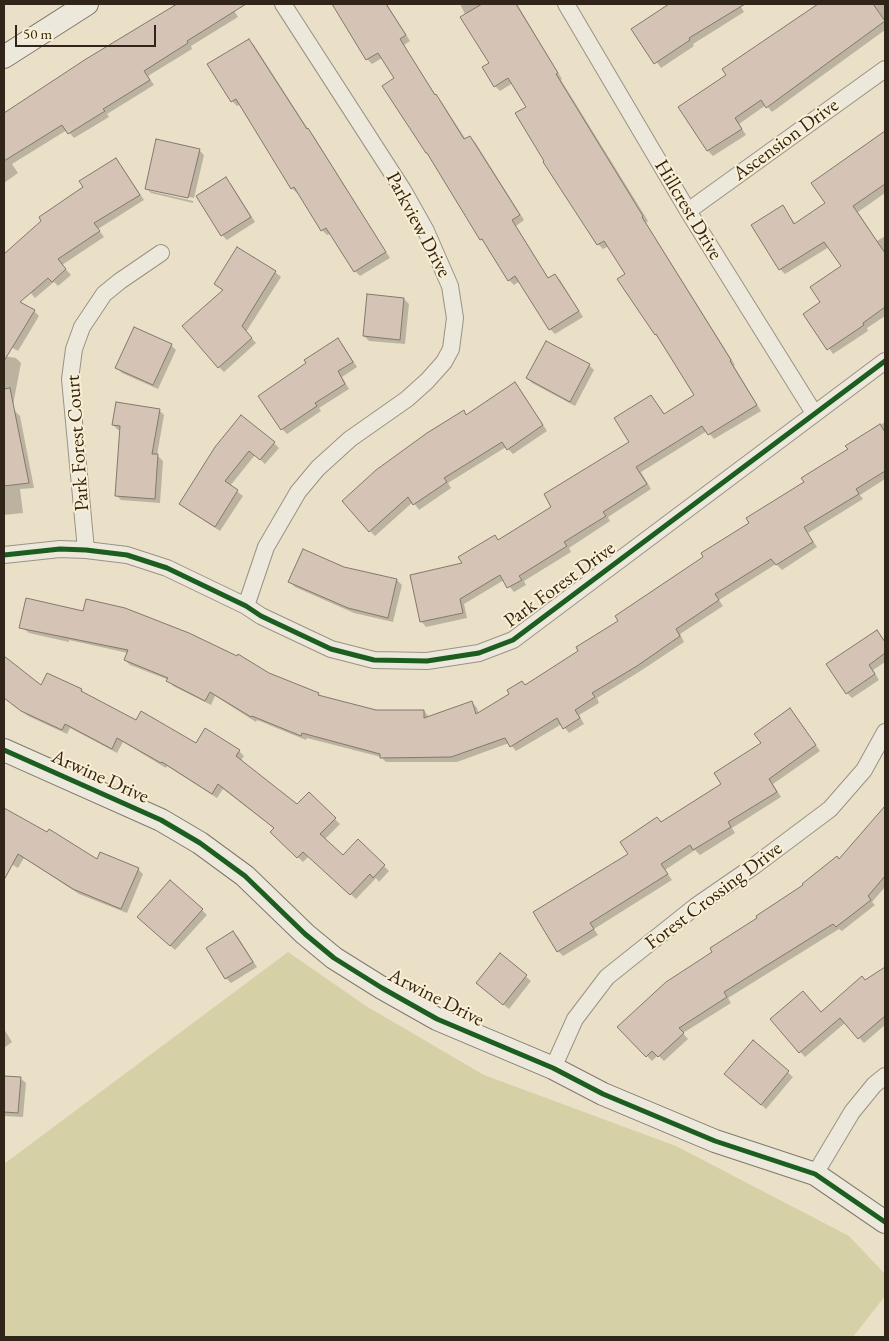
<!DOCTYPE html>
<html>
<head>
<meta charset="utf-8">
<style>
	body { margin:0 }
	#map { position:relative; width:889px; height:1341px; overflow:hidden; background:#eae0c8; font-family:"EB Garamond",serif }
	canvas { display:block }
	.frame { position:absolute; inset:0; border:5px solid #312419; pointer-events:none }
	.scale { position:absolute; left:15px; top:25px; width:141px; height:22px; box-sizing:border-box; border:2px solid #312419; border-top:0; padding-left:6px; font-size:15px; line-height:18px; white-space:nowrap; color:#312419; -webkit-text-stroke:4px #faefd2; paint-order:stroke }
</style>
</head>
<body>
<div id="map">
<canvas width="889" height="1341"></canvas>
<div class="frame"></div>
<div class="scale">50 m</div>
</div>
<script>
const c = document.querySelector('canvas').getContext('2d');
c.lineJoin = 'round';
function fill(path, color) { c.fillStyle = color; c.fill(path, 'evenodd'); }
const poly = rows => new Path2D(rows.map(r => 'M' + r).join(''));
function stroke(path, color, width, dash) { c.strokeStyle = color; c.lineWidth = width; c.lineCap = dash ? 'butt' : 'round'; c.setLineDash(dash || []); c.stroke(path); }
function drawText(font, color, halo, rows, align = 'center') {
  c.font = font + ' "EB Garamond",serif'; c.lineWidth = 4; c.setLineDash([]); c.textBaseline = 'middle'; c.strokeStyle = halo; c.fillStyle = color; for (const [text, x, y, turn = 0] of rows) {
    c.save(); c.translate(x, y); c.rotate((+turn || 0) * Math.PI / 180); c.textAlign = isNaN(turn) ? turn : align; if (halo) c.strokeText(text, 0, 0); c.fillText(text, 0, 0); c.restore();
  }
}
const green = poly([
	[288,952,366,1006,484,1075,676,1146,849,1236,885,1274,885,1296,853,1337,4,1337,4,1164]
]);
const shadow = poly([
	[179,4,230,4,238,17,191,46,192,49,148,76,154,85,107,114,109,117,74,138,67,130,12,164,18,173,4,183,4,115],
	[333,4,387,4,410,41,404,45,436,96,441,101,466,140,470,137,475,142,524,220,516,226,549,279,555,275,560,280,583,317,555,334,550,329,520,281,514,285,509,280,486,244,481,239,431,157,396,79,382,58,372,64,367,59],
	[460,4,517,4,562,79,561,80,648,221,646,223,735,365,734,366,761,411,714,439,707,431,641,472,651,489,608,517,610,521,569,548,571,552,524,581,526,585,514,592,504,580,464,604,467,618,426,627,421,621,464,564,495,536,499,541,553,507,631,442,651,396,665,415,696,395,619,279,626,274,609,246,603,249,598,244,527,107,513,83,500,91,495,86,490,64],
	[673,4,745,4,741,7,744,12,693,44,694,46,661,68,633,29],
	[820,4,885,4,885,30,772,112,766,105,739,124,746,135,713,156,708,151,680,107,728,76,724,69],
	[249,40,254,45,308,129,313,135,390,258,360,276,355,271,331,233,327,235,322,230,299,192,297,193,292,188,241,104,237,106,232,101],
	[885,133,885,193,858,212,877,241,885,236,885,316,867,328,868,331,833,354,805,314,822,303,842,267,829,247,785,274,780,269,783,207,796,225,827,203,813,183],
	[199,150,204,155,194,198,150,189,150,191,193,201,193,203,151,193,146,188],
	[116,159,121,165,144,200,98,229,104,237,62,265,71,275,58,286,54,282,35,298,4,262,4,255],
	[226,179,231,184,255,222,227,240,222,235],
	[238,249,275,272,281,277,246,332,256,343,224,372,219,367,223,291,216,284],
	[4,293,34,311,39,316,18,351,4,343],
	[404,299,409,304,405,344,369,341,364,336],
	[338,340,343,345,357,367,342,377,349,389,319,408,321,411,287,434,282,429],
	[171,345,176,350,158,389,122,373,117,368],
	[4,356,16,358,21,363,13,405,4,403],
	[589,365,594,370,575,406,532,383,527,378],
	[520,389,547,431,513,454,506,447,448,483,451,488,419,510,413,502,375,536,370,531,464,412,467,416],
	[159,410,164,415,157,455,163,461,160,503,121,500,116,495,121,430,118,430,113,425],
	[15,411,20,416,34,488,20,489,23,513,4,515,4,413],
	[885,422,885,479,860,495,863,499,808,533,817,547,782,570,776,564,719,600,723,606,680,634,684,642,642,670,597,698,599,703,579,715,584,724,569,733,562,724,516,751,509,743,457,762,386,762,381,757,307,738,306,740,257,720,256,722,215,696,211,705,173,686,169,680,130,665,125,660,128,653,69,640,69,642,29,633,24,629,269,674,318,694,322,698,376,712,424,711,429,717,472,702,477,708,479,714,580,652,849,450,847,446],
	[274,443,279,448,265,464,255,455,230,486,243,496,220,531,186,509,181,504,216,448],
	[344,568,397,580,402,585,393,622,354,613,295,587,290,582],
	[877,631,885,641,885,662,873,670,879,680,852,698,847,693],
	[4,663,42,687,81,690,87,696,137,722,196,745,239,751,244,756,240,762,297,806,309,794,340,824,324,840,343,857,358,841,389,871,379,882,376,878,356,899,309,856,303,862,272,832,275,829,223,789,217,798,167,766,166,768,123,742,117,753,70,728,67,734,28,716,4,698],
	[795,715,820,751,773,784,781,797,732,828,735,833,700,855,695,850,665,870,672,880,594,929,598,935,563,956,558,951,534,913,630,854,657,818,662,823,723,784,763,744],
	[885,806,885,887,872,902,875,905,842,931,839,929,728,998,731,1003,683,1033,688,1039,664,1061,658,1055,652,1061,619,1027,758,918,840,861],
	[4,810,97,860,138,869,143,874,127,913,79,894,24,858,18,868,4,860],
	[202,910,207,915,175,950,143,922],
	[233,932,238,937,257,967,231,983,226,978],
	[500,955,531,981,509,1009,483,988],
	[885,969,885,1025,864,1043,845,1023,805,1057,771,1019,821,1013],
	[4,1029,12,1042,4,1048],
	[753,1042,793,1077,766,1109,731,1079],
	[4,1077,20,1078,26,1083,23,1117,4,1116]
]);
const building = poly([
	[177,4,246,4,187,41,188,43,144,71,150,80,103,109,105,111,68,134,62,125,4,161,4,113,86,59,177,4],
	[332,4,386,4,406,35,400,39,435,95,436,94,464,139,470,136,520,215,512,220,548,278,555,274,579,311,549,330,515,276,508,281,482,239,480,240,427,153,426,153,382,86,394,78,378,53,366,60,332,4],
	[482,4,516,4,558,73,556,74,643,216,642,217,731,360,730,361,757,405,708,435,702,426,636,467,647,484,603,512,606,516,564,542,567,546,519,576,522,580,507,588,500,575,460,599,463,613,420,622,410,575,462,563,458,557,495,535,498,540,551,507,544,494,629,442,614,418,651,395,664,414,694,395,656,334,655,335,617,279,625,274,604,241,597,245,543,162,544,161,515,113,526,107,508,78,494,87,482,67,489,63,460,17,482,4],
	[669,4,745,4,689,38,690,40,654,64,631,29,669,4],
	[818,4,873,4,885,21,766,108,761,100,735,118,742,129,707,151,678,107,726,75,722,69,818,4],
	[249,39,307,129,308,128,386,252,354,272,326,228,321,231,294,187,291,189,236,99,231,102,207,64,249,39],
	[885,131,885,184,853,206,885,253,885,307,863,323,864,325,827,350,803,314,820,302,810,287,841,266,824,242,779,270,751,225,783,205,794,224,825,203,811,183,885,131],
	[156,139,200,149,188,198,145,189,156,139],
	[116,158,140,195,94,223,100,231,58,259,66,269,52,282,48,278,20,302,35,310,4,361,4,254,41,221,39,217,83,187,79,181,116,158],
	[226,177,251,217,221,236,196,196,226,177],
	[237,247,276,271,242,326,252,338,218,368,182,326,223,290,214,284,237,247],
	[367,294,404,298,400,340,363,336,367,294],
	[134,327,172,344,153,385,115,368,134,327],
	[338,338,353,362,338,371,345,384,315,403,317,406,281,430,258,396,306,363,304,360,338,338],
	[546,341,590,364,570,402,526,378,546,341],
	[515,382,543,425,507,450,502,442,444,478,447,482,413,505,408,497,369,532,342,501,376,470,427,433,464,410,466,415,515,382],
	[10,388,29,483,4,486,4,389,10,388],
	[116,402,160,409,152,454,158,454,155,499,115,496,120,426,112,425,116,402],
	[241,415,275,442,260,460,249,451,225,481,238,490,215,527,179,504,215,447,241,415],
	[880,424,885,432,885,471,856,489,859,494,804,527,813,542,776,565,771,559,715,594,719,600,676,629,680,636,637,666,592,693,595,697,575,710,580,718,563,729,557,718,510,747,505,738,451,757,380,758,380,754,302,733,301,736,252,716,251,717,210,692,205,701,166,681,168,678,124,660,128,650,19,628,26,598,83,611,86,599,125,608,189,633,237,656,238,654,269,673,319,693,318,695,376,710,424,710,424,718,472,701,476,714,509,694,507,690,522,681,525,685,578,651,576,647,618,621,615,616,703,557,701,553,749,523,746,518,804,482,801,478,848,449,845,446,880,424],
	[303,549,344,567,397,579,388,618,348,608,288,582,303,549],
	[877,630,885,642,885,653,869,665,875,674,846,694,826,664,877,630],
	[4,656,41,685,47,673,82,689,81,691,136,720,141,711,196,743,205,728,240,750,236,756,297,804,309,792,336,818,320,834,343,855,358,839,385,865,373,878,370,874,350,895,303,852,297,858,270,832,274,828,218,784,212,794,162,762,161,763,117,738,112,749,65,724,62,730,21,711,4,698,4,656],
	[790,708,816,745,769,779,777,792,728,822,731,827,693,850,690,845,661,864,668,874,590,923,594,929,557,952,533,912,628,854,620,842,657,817,661,822,721,784,714,773,761,743,754,734,790,708],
	[885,806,885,876,868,896,871,900,836,927,833,924,724,992,727,997,679,1028,684,1033,658,1057,652,1051,646,1057,617,1027,666,982,712,952,710,948,757,918,756,916,803,885,802,884,837,856,839,859,885,806],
	[4,808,47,832,49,829,97,859,100,852,139,868,121,909,73,889,18,854,4,880,4,808],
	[170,880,203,909,170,946,137,917,170,880],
	[233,931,253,962,225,979,206,948,233,931],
	[500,953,527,975,503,1005,476,983,500,953],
	[885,967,885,1016,858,1039,840,1018,799,1053,770,1019,803,991,821,1012,862,976,865,980,885,967],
	[753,1040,789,1071,761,1105,724,1074,753,1040],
	[4,1076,21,1077,18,1113,4,1112,4,1076]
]);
const street = poly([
	[566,4,688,211,814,413],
	[688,211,885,69],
	[86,550,70,379,74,349,82,327,104,294,120,281,161,253],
	[4,555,60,549,86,550,127,555,167,568,246,606,261,616,331,649,374,660,427,661,479,653,513,640,885,361],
	[246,606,266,547,298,492,318,468,350,439,407,399,427,381,444,362,451,349,455,318,450,286,426,231,403,190,283,4],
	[553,1068,575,1019,607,977,696,906,754,866,830,809,864,770,885,732],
	[815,1174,852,1112,874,1085,885,1076]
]);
const secondary = poly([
	[4,57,87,4],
	[4,750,161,820,200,843,245,876,305,934,334,958,382,988,437,1019,553,1068,603,1094,715,1141,815,1174,885,1222]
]);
const cycleway = poly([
	[4,555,60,549,86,550,127,555,167,568,246,606,261,616,331,649,374,660,427,661,479,653,513,640,885,361],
	[4,750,161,820,200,843,245,876,305,934,334,958,382,988,437,1019,553,1068,603,1094,715,1141,815,1174,885,1222]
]);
const streetNames = [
	["Ascension Drive",786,140,-36],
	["Hillcrest Drive",688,210,59],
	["Parkview Drive",418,225,62],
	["Park Forest Court",78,443,-94],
	["Park Forest Drive",560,585,-36],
	["Arwine Drive",100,777,24],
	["Forest Crossing Drive",714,896,-37],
	["Arwine Drive",436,998,27]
];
fill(green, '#d5d0a6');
fill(shadow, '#0003');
fill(building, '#d5c4b5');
stroke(building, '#80796c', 1);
stroke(street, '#9a9284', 18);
stroke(secondary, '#80796c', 24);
stroke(street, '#ede8dc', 16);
stroke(secondary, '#ede8dc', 22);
stroke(cycleway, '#1b5e20', 5);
drawText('20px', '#312419', '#faefd2', streetNames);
</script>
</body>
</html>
